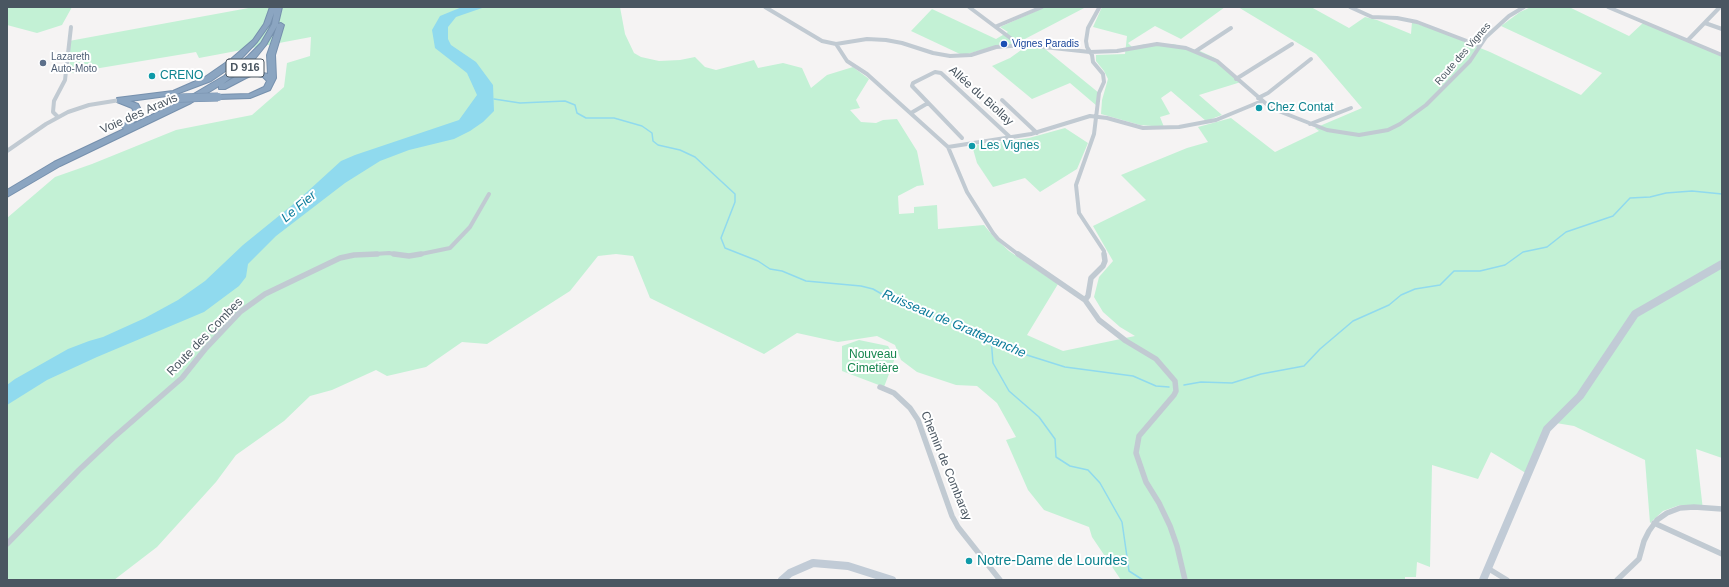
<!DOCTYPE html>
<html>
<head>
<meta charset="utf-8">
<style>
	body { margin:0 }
	#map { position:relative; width:1729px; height:587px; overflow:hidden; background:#f5f3f3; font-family:Helvetica,sans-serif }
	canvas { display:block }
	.frame { position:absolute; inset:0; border:8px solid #4a5661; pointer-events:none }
</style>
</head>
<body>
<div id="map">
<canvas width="1729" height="587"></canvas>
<div class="frame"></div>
</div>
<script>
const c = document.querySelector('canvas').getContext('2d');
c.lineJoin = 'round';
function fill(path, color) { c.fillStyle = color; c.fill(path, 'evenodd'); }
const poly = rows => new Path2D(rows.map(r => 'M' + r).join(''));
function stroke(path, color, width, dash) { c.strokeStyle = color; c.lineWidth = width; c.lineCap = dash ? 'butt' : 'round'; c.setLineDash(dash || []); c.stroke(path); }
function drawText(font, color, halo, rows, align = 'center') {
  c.font = font + ' Helvetica,sans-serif'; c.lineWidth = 4; c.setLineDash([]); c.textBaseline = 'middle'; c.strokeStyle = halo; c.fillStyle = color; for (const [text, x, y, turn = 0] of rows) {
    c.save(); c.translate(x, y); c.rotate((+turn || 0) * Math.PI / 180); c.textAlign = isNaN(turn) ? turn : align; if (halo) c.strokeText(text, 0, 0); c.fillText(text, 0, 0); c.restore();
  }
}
const green = poly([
	[7,7,72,7,62,25,37,33,7,25],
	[254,7,620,7,625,34,634,53,641,57,659,61,680,60,695,57,705,67,716,70,754,60,758,68,783,63,802,68,811,88,827,75,853,67,869,79,856,100,860,108,850,110,861,122,876,123,883,120,897,119,917,151,924,185,917,186,898,196,899,214,914,213,914,207,937,205,938,229,984,225,993,236,1009,251,1058,284,1027,335,1063,351,1135,336,1120,327,1103,312,1094,297,1099,277,1113,261,1093,226,1146,200,1121,175,1187,148,1208,142,1198,127,1231,118,1275,152,1319,131,1315,128,1362,108,1316,54,1238,7,1311,7,1349,28,1365,17,1377,20,1411,34,1412,22,1436,30,1490,52,1581,95,1602,73,1501,26,1520,12,1531,7,1569,7,1629,36,1643,23,1722,56,1722,458,1696,449,1703,510,1680,505,1663,511,1650,523,1645,460,1574,426,1550,422,1529,475,1491,452,1478,479,1432,465,1430,567,1417,562,1416,577,1405,577,1405,580,1121,580,1092,537,1089,527,1044,510,1028,490,1006,440,1016,437,997,403,977,386,956,385,917,372,901,360,895,345,877,336,838,342,797,333,764,354,650,298,633,256,616,254,598,256,570,291,487,344,462,342,426,367,387,376,376,370,332,390,310,396,284,421,236,455,216,482,157,547,114,580,7,580,7,218,55,177,92,164,176,130,252,115,284,87,287,63,310,56,311,37,199,58,196,52,70,73,69,41],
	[1045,7,1086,7,1023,40,1021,45,1045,49,1099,93,1097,106,1070,83,1032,99,992,66,1010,58,1024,48,1006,43,967,54,960,54,911,31,932,9,996,39,1008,32,1000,27],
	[1102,7,1225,7,1181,39,1155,26,1128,43,1132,47,1146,44,1173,44,1200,51,1215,58,1241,82,1199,95,1222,115,1206,121,1171,91,1161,98,1170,114,1160,117,1164,127,1140,125,1101,114,1102,100,1108,79,1104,71,1096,61,1096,55,1125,54,1127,36,1093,27],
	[1065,128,1088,143,1077,169,1040,192,1025,178,993,187,977,163,973,149,977,145,1029,138],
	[859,340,888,346,895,358,884,387,842,371,842,346]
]);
const water = poly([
	[462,7,485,7,456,17,448,27,448,39,451,45,476,62,493,85,494,111,483,122,470,131,454,139,409,150,380,161,345,183,276,236,248,264,246,277,239,286,204,312,97,357,47,380,7,405,7,385,15,379,68,349,89,341,103,337,145,318,178,300,205,281,243,245,296,202,341,161,355,155,459,120,477,95,467,73,435,48,432,30,440,16]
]);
const stream = poly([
	[494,99,520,103,565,101,575,105,577,113,586,118,614,118,642,126,652,133,653,141,658,145,680,150,695,157,735,194,735,202,721,238,725,248,758,261,770,269,782,271,806,281,861,286,873,289,894,301,932,316,967,327,994,339,1011,350,1065,367,1133,376,1156,386,1169,387],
	[991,338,993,363,1009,391,1039,417,1055,439,1056,457,1070,466,1088,470,1100,483,1122,522,1129,571,1143,580],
	[1184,385,1201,382,1232,383,1261,374,1304,366,1320,349,1353,321,1389,305,1401,295,1415,289,1440,285,1454,271,1480,271,1505,265,1523,252,1547,247,1566,232,1613,216,1630,198,1650,197,1666,193,1692,191,1722,194]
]);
const streetFar1 = poly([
	[765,7,822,41,836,44,867,39,886,40,902,43,933,53,950,56,971,55,996,47,1025,45,1090,52,1117,51,1157,44,1186,48,1217,61,1271,108,1327,130,1359,135,1388,130,1400,124,1426,105,1470,61,1486,37,1509,16,1524,7],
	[969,7,1021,46],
	[1350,7,1372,17,1397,18,1417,22,1480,46],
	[1608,7,1722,55],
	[1099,8,1088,28,1086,41,1087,47,1092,55,1093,62,1103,74,1104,82,1099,93,1094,134,1076,185,1079,213,1104,251,1104,255],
	[1705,23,1722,29],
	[997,26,1042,7],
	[1688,40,1720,7],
	[836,44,847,61,867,74,948,147,967,192,993,233,998,239,1019,255],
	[1196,51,1231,28],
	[1236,79,1292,44],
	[1258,98,1268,93,1311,59],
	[1002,100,1037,133],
	[911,113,928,103],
	[58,117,53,112,54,101,65,80,71,27],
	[1310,124,1351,108],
	[962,138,912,86,913,83,935,72,941,73,1011,138],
	[948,147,1031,134,1090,116,1107,118,1143,128,1179,127,1216,120,1262,101],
	[7,151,46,124,68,112,89,105,120,100],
	[359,255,389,253,400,255],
	[416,255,450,248,470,227,489,194]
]);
const street = poly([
	[394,254,409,256,421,254],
	[1018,254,1085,300],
	[1104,254,1105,261,1103,266,1091,278,1088,296,1085,300,1099,320,1126,341,1156,359,1175,381,1176,391,1174,395,1139,436,1136,453,1146,482,1159,503,1170,526,1177,546,1185,580],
	[880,387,894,393,910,408,918,420,952,516,958,527,1000,580],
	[1654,523,1722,554],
	[7,544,79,470,113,438,182,378,206,348,240,312,265,294,340,258,354,255,377,254],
	[1489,569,1507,580],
	[1617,580,1639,559,1644,541,1649,531,1657,520,1667,513,1680,508,1694,507,1722,509]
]);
const secondary = poly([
	[782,580,790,573,813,563,848,566,892,580],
	[1483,580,1547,429,1580,396,1635,314,1722,264]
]);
const highway = poly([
	[270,7,282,7,278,24,281,23,284,25,275,55,276,78,270,90,250,98,218,99,214,97,215,95,249,94,264,87,267,81,263,77,253,75,246,78,225,89,219,89,219,86,191,103,60,166,7,197,7,190,54,162,124,129,122,127,134,112,132,108,117,102,117,98,173,91,205,77,231,59,253,40,264,24,270,7],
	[274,13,272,24,261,43,248,56,224,76,185,99,133,124,142,112,138,104,130,101,174,95,211,81,237,63,257,42,270,24,274,13],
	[277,26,267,55,268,74,253,71,240,74,223,84,254,60,266,45,277,26]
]);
const highwayBridge = poly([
	[179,98,218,97]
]);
const markers = [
	[1004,44,4,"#1a4fb4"],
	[43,63,4,"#5c6f8a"],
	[152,76,4,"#0f9aa8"],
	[1259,108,4,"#0f9aa8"],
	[972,146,4,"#0f9aa8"],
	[969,561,4,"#0f9aa8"]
];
const farTransitnames = [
	["Vignes Paradis",1012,44]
];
const farStreetnames = [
	["Route des Vignes",1463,54,-49]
];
const farServicenames = [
	["Lazareth",51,57],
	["Auto-Moto",51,69]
];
const shields = [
	[245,68,38]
];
const shieldNames = [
	["D 916",245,68]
];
const cultureNames = [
	["CRENO",160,76],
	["Chez Contat",1267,108],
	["Les Vignes",980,146]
];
const streetNames = [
	["Allée du Biollay",981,96,42],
	["Voie des Aravis",139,114,-24],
	["Route des Combes",205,337,-46],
	["Chemin de Combaray",946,466,68]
];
const parkNames = [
	["Nouveau",873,355],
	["Cimetière",873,369]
];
const waterNames = [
	["Le Fier",299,207,-40],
	["Ruisseau de Grattepanche",954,324,23]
];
const nearCulturenames = [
	["Notre-Dame de Lourdes",977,561]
];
fill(green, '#c3f1d5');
fill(water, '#90daee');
stroke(stream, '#90daee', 1.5);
stroke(highway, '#7690ad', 2);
stroke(streetFar1, '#c1cad2', 4);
stroke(street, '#c1cad2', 5.5);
stroke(secondary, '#c1cbd6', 8);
fill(highway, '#8ba5c1');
stroke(highwayBridge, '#7690ad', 9, []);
stroke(highwayBridge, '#8ba5c1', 8);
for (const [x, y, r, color] of markers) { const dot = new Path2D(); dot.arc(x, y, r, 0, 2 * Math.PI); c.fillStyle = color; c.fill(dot); stroke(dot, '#fff', 1.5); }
drawText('10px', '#164399', '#fff', farTransitnames, 'left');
drawText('10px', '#4a5661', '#fff', farStreetnames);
drawText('10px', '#4e5e75', '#fff', farServicenames, 'left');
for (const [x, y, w] of shields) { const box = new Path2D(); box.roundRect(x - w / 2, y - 9, w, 18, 3); c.fillStyle = '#fff'; c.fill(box); stroke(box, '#4a5661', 1); }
drawText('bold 11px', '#4a5661', null, shieldNames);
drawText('12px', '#0d838f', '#fff', cultureNames, 'left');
drawText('12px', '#4a5661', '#fff', streetNames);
drawText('12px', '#17864f', '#fff', parkNames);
drawText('italic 13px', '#0c7c9b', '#fff', waterNames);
drawText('14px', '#0d838f', '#fff', nearCulturenames, 'left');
</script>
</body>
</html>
